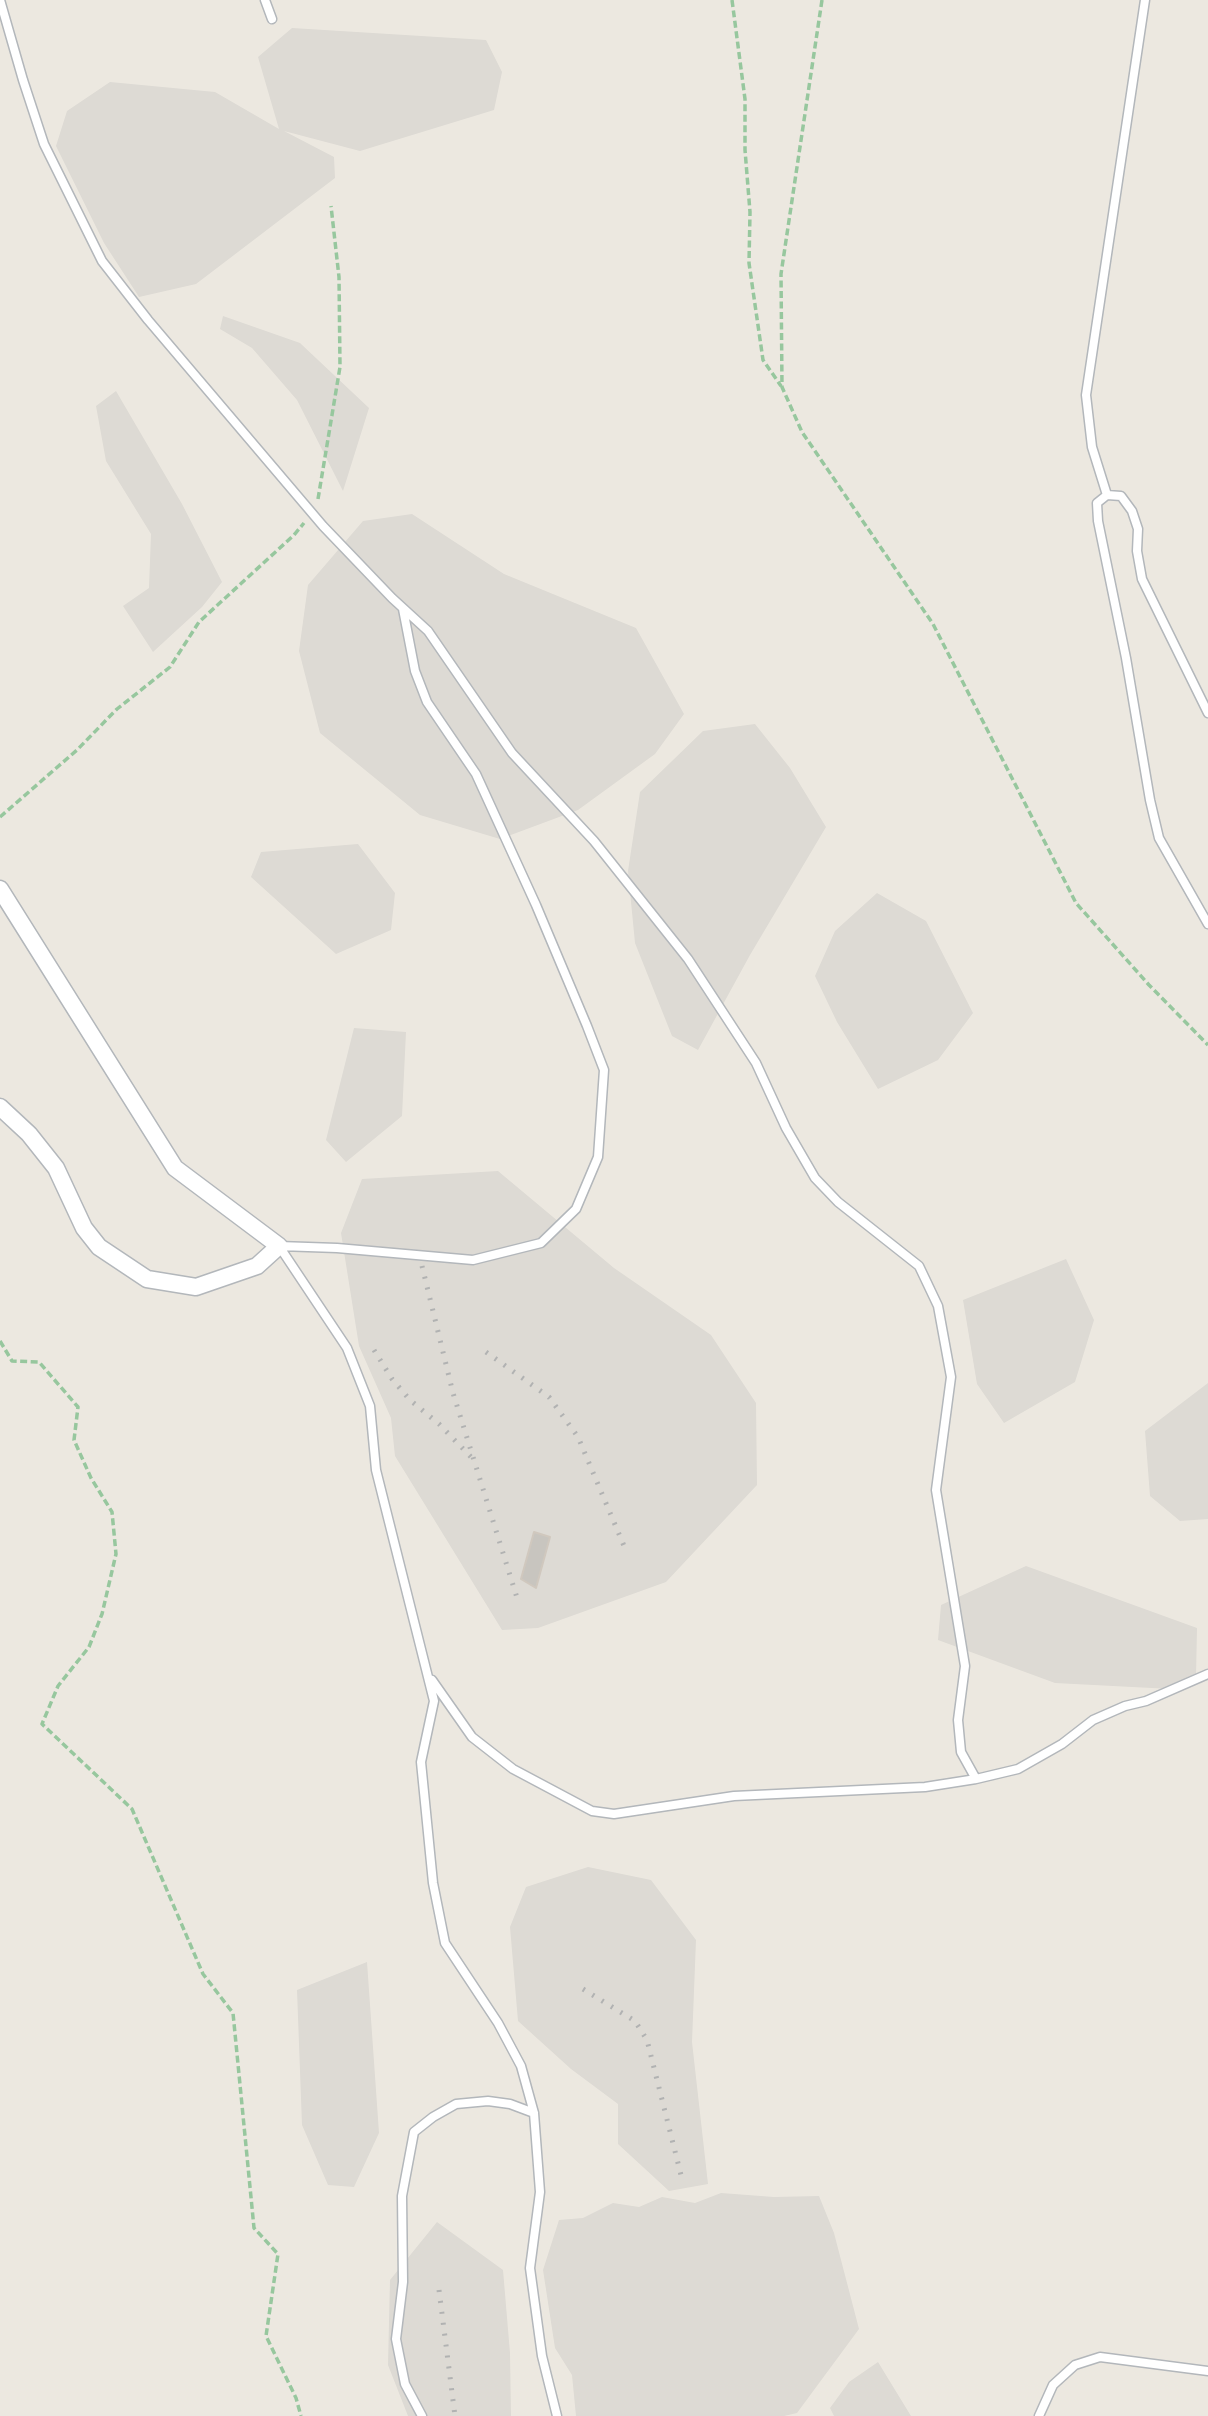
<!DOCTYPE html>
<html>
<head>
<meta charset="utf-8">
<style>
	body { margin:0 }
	canvas { display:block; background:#ece8e0 }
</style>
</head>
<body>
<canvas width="1208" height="2416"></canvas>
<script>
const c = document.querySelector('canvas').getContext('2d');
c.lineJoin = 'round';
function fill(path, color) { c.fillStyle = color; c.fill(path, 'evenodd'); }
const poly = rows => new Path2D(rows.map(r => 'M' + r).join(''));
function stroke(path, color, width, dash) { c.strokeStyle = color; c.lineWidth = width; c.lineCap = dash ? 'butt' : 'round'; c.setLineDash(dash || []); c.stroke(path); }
const industrial = poly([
	[292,28,486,40,502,72,494,110,360,151,284,131,334,157,335,178,196,284,139,297,104,243,56,146,67,111,110,82,215,92,279,129,258,57],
	[223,316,300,343,369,408,343,491,297,400,252,348,220,329],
	[116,391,182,504,222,582,202,607,153,652,123,606,149,588,151,534,106,461,96,406],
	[412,514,504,574,636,628,684,714,655,754,578,810,500,839,420,815,320,733,299,651,308,585,363,521],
	[755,724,790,768,826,827,750,955,698,1050,672,1036,635,943,628,871,640,792,703,731],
	[358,844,395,893,391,930,336,954,251,877,261,852],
	[877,893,926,921,973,1013,938,1060,878,1089,837,1022,815,976,835,931],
	[354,1028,406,1032,402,1116,346,1162,326,1140],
	[498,1171,614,1268,711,1335,756,1403,757,1485,666,1582,538,1628,502,1630,395,1456,391,1418,359,1346,341,1233,362,1179],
	[1066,1259,1094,1320,1075,1382,1004,1423,977,1384,963,1300],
	[1208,1383,1208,1519,1180,1521,1150,1496,1145,1431],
	[1026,1566,1197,1628,1196,1677,1171,1689,1055,1683,938,1640,941,1605],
	[588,1867,651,1880,696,1940,692,2042,708,2184,669,2191,618,2144,618,2104,571,2069,518,2021,510,1927,526,1887],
	[367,1962,379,2133,354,2187,328,2185,302,2125,297,1990],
	[721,2193,774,2197,819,2196,834,2233,859,2329,797,2413,784,2416,576,2416,572,2375,555,2348,543,2270,559,2220,583,2218,613,2203,639,2207,662,2197,695,2203],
	[437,2222,503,2270,510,2353,511,2416,408,2416,388,2365,390,2280],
	[878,2362,911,2416,834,2416,830,2408,849,2382]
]);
const building = poly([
	[534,1532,550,1537,536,1588,521,1579,534,1532]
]);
const path = poly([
	[732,0,745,99,745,150,750,212,749,263,763,360,781,386],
	[822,0,781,274,782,387,802,432,933,624,1076,903,1149,985,1208,1045],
	[318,499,340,367,339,277,331,206],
	[0,817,77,750,117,709,170,667,199,622,294,535,304,523],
	[0,1341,12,1361,39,1362,78,1407,74,1440,91,1478,112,1512,116,1554,102,1614,89,1647,58,1686,42,1724,132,1809,203,1974,233,2013,254,2228,278,2254,266,2336,296,2398,301,2416]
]);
const lane = poly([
	[0,0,23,80,44,144,102,261,148,320,323,526,392,598,428,631,512,753,594,841,688,959,756,1063,786,1128,815,1178,838,1202,919,1266,938,1306,951,1377,936,1490,965,1666,958,1720,961,1752,976,1779],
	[265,0,272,19],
	[1107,495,1092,447,1086,395,1145,0],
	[1208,713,1142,579,1137,551,1138,529,1132,511,1121,496,1107,495,1097,503,1098,521,1126,658,1150,800,1159,838,1208,924],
	[279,1246,347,1348,370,1406,376,1470,434,1701,421,1762,433,1883,445,1943,498,2023,521,2066,534,2113,540,2192,530,2268,542,2356,557,2416],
	[279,1246,337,1248,473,1260,541,1243,576,1209,598,1157,604,1070,587,1026,536,905,476,774,427,702,415,671,403,609],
	[432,1680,472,1737,513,1769,592,1811,614,1814,734,1796,925,1787,976,1779,1018,1769,1062,1744,1093,1720,1125,1706,1146,1701,1208,1674],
	[422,2416,405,2384,396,2339,403,2282,402,2196,414,2132,433,2117,456,2104,488,2101,510,2104,534,2113],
	[1039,2416,1053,2385,1075,2365,1100,2357,1208,2371]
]);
const street = poly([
	[0,889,175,1168,279,1246,257,1266,196,1287,147,1279,99,1247,84,1228,56,1168,29,1134,0,1107]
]);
const rail = poly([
	[422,1266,453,1393,518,1601],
	[374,1350,392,1379,410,1400,439,1424,471,1457],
	[486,1352,549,1397,578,1437,627,1553],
	[583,1989,635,2021,647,2040,682,2179],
	[439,2290,455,2416]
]);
fill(industrial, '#dddad4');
fill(building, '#c8c5bf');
stroke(building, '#d0c8be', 2);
stroke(lane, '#b3b7bb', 11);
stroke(street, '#b3b7bb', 19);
stroke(path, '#97c79e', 3.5, [7, 3.5]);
stroke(lane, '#fff', 8);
stroke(street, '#fff', 16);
stroke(rail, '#b1b2b2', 5, [2, 9]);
</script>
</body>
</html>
